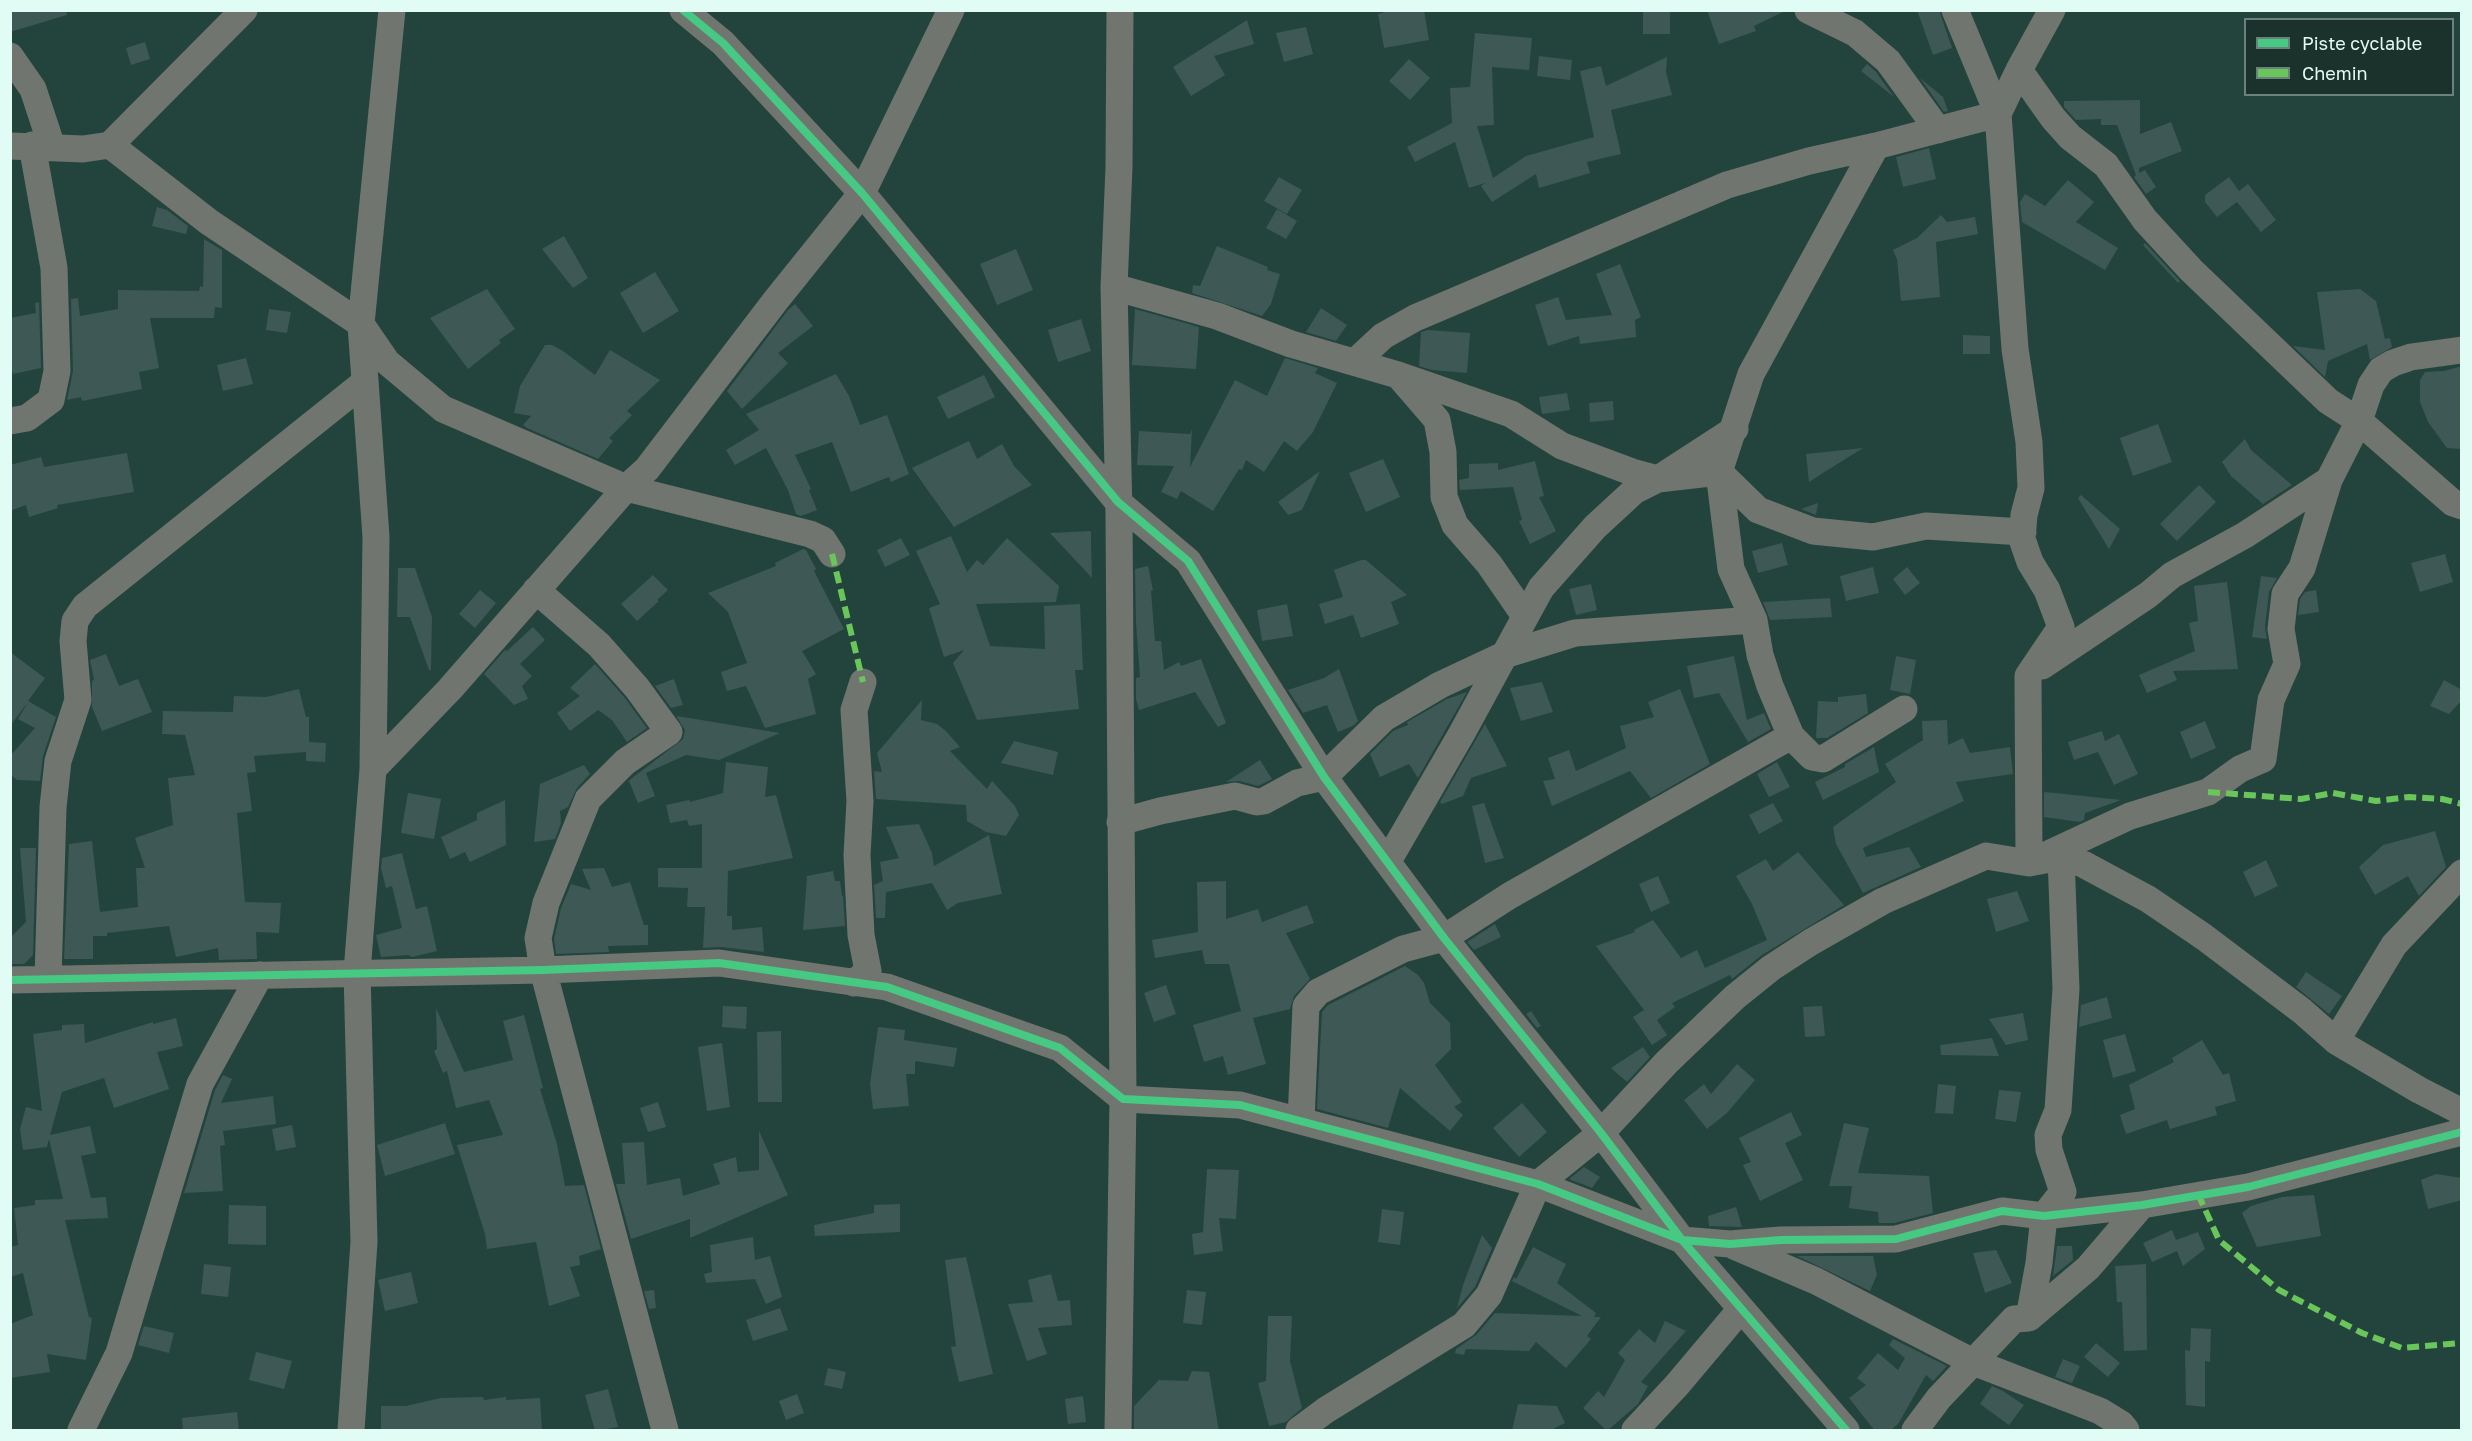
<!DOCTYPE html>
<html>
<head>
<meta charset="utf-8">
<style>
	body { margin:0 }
	#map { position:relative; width:2472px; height:1441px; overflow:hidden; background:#23443d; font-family:"Golos Text",sans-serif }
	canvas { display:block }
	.frame { position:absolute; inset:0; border:12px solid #e0fcf4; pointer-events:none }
	.legend { position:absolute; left:2244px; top:18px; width:210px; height:78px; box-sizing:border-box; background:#1a312c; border:2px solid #69827c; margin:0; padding:8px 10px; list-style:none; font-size:18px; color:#e0fcf4 }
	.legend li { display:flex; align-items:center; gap:12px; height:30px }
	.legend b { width:30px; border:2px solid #69827c }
</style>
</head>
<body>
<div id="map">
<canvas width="2472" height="1441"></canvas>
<div class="frame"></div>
<ul class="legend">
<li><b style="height:8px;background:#46c982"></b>Piste cyclable</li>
<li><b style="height:8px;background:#6ac65a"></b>Chemin</li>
</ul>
</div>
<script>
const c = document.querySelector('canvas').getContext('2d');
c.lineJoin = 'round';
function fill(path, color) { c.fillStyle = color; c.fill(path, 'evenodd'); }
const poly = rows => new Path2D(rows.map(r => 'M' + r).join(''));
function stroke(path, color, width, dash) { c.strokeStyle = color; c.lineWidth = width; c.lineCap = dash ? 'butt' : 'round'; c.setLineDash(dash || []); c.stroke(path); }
const building = poly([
	[10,10,66,10,67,15,10,32],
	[1393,10,1424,10,1429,40,1384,48,1378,14],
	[1643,10,1670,10,1670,34,1643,34],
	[1707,10,1787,10,1754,26,1756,31,1719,44],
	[1917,10,1939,10,1952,48,1933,55],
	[1247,20,1254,44,1214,56,1225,75,1191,96,1173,67],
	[1306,27,1313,54,1284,62,1276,33],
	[1475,33,1532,38,1529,70,1492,67,1494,125,1477,126,1493,178,1526,156,1594,137,1580,71,1601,66,1606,86,1667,57,1666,72,1672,95,1611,110,1621,154,1587,162,1590,173,1539,188,1536,174,1492,202,1481,186,1485,183,1469,188,1455,142,1415,162,1407,147,1452,123,1450,88,1470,87],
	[145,42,150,59,131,65,126,48],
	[1539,56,1572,60,1570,80,1537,76],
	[1409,59,1430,78,1410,100,1389,81],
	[1867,64,1876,72,1894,97,1861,71],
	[1920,78,1943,97,1948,111,1944,112],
	[2140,100,2140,134,2171,122,2182,151,2139,168,2139,173,2145,170,2156,187,2146,194,2134,177,2136,175,2117,125,2101,125,2101,119,2076,120,2064,107,2064,101],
	[1929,148,1936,179,1903,187,1896,157],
	[1279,177,1302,190,1287,214,1264,201],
	[2229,177,2239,191,2248,184,2276,220,2261,232,2237,202,2217,217,2205,202,2205,195],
	[2068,180,2094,202,2076,222,2118,248,2105,270,2022,222,2020,202,2025,194,2045,206],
	[157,207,167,210,188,226,186,234,152,226],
	[1277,209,1297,221,1286,239,1266,228],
	[1941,215,1947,222,1975,217,1978,234,1936,242,1940,297,1901,301,1897,259,1893,250,1917,238],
	[564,236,588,278,573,288,542,249],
	[204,239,222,250,222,308,215,307,214,318,150,318,159,368,139,372,142,389,82,401,81,397,67,400,73,371,71,299,78,298,80,316,118,309,118,290,199,291,200,286,203,287],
	[2145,243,2180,281,2178,283,2143,245],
	[1217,246,1268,267,1267,270,1280,274,1271,304,1262,316,1192,293,1193,285,1200,286],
	[1016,249,1033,290,997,305,980,264],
	[1620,264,1641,317,1635,320,1636,337,1580,344,1579,336,1548,346,1535,305,1558,297,1566,320,1612,315,1596,274],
	[655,272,679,311,643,333,620,293],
	[487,289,515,329,499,340,501,343,468,369,430,318],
	[2360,289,2376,301,2385,339,2390,338,2392,347,2370,360,2367,344,2328,361,2325,377,2293,346,2325,350,2317,292],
	[39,302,41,368,13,374,10,364,10,318,36,313,35,303],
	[795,304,813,326,778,353,788,363,742,409,727,391,788,310],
	[1321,308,1347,325,1336,341,1306,332],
	[269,309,291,312,287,333,266,330],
	[1135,309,1199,327,1196,369,1132,365],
	[1081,319,1091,351,1058,362,1048,330],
	[1428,330,1470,333,1467,373,1432,370,1419,366,1421,332],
	[1963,335,1990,336,1990,354,1963,354],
	[545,345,552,345,563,351,595,375,610,350,660,380,627,411,632,415,609,438,613,441,598,459,527,428,523,425,531,416,514,413,520,386],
	[246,358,253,384,223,391,217,365],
	[1285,358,1318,368,1315,373,1337,383,1313,432,1297,451,1284,441,1264,472,1246,460,1242,470,1239,469,1213,511,1181,491,1177,499,1161,492,1174,466,1137,465,1139,431,1190,434,1192,429,1190,467,1235,380,1267,396],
	[2462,366,2462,449,2447,448,2428,422,2420,402,2420,380,2425,372,2444,371],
	[836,374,849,396,860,425,887,415,909,474,891,482,889,477,851,492,832,442,795,455,811,489,809,490,817,510,801,516,796,514,788,490,766,448,735,465,726,450,759,430,746,414],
	[984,375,995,397,948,419,937,397],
	[1567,393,1570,410,1542,414,1539,397],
	[1613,401,1614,420,1590,422,1589,403],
	[2158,424,2172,462,2133,476,2120,438],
	[2245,439,2251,450,2292,485,2263,504,2231,476,2222,462],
	[969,441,977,459,1002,444,1014,466,1032,485,954,527,912,468],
	[1863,448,1823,473,1809,482,1806,454],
	[127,453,134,492,57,505,58,508,29,517,26,505,10,511,10,465,41,457,44,467],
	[1383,459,1400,497,1366,512,1349,473],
	[1535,461,1544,496,1539,497,1556,531,1530,544,1519,521,1522,520,1513,487,1460,490,1459,480,1469,478,1469,464,1498,463,1498,470],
	[1320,471,1302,510,1288,515,1278,502],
	[2199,485,2216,502,2177,541,2160,524],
	[2081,495,2120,529,2109,549,2078,498],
	[1818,503,1816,515,1801,509],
	[1091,531,1091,545,1092,578,1050,533],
	[951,536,967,572,977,560,983,565,1007,538,1059,586,1056,602,976,604,990,646,1045,649,1044,606,1080,604,1083,670,1075,670,1079,709,977,720,953,663,964,650,944,657,929,608,940,604,916,551],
	[901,538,910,555,885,567,877,550],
	[1782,543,1788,565,1758,573,1752,551],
	[803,549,806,550,816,569,814,571,844,629,802,651,816,674,808,679,816,714,765,728,746,686,727,691,721,672,747,663,728,612,708,593,776,566,775,563],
	[2445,554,2453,582,2420,592,2411,563],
	[1361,560,1366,560,1407,595,1391,602,1399,624,1361,638,1353,615,1325,624,1319,604,1343,597,1334,570],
	[1148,566,1153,590,1151,591,1155,641,1161,641,1164,670,1179,662,1181,666,1201,659,1226,723,1218,727,1195,692,1139,710,1136,699,1136,678,1140,677,1136,623,1135,569],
	[1873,567,1879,593,1846,601,1840,576],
	[1907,567,1920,583,1905,595,1893,579],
	[398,568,415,568,432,617,431,670,429,670,410,617,397,617],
	[653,575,668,590,657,600,659,601,637,621,621,604],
	[2261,576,2277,578,2269,592,2265,627,2267,639,2252,637],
	[2227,582,2238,669,2173,671,2177,680,2147,693,2139,675,2195,651,2189,623,2198,621,2194,586],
	[1591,584,1597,610,1576,615,1569,589],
	[480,590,496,603,475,628,459,614],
	[2316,590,2319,612,2298,615,2300,599,2305,592],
	[1830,598,1832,617,1770,620,1763,602],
	[1287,604,1293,636,1262,641,1257,610],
	[533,627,545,640,520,664,532,676,522,686,528,699,514,705,484,674,505,650,507,651],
	[10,652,45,678,28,701,56,717,43,756,40,781,17,780,10,774,10,756,35,728,18,719,28,702,10,726],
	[106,654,119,686,138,679,152,712,102,731,92,707,92,681,94,680,90,660],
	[1734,656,1747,720,1764,713,1771,729,1748,742,1719,693,1694,698,1687,666],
	[1896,656,1916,660,1910,694,1890,690],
	[595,664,625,698,647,728,627,742,612,720,598,710,570,731,557,713,580,696,570,688],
	[1339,669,1358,721,1353,726,1338,732,1327,705,1303,713,1288,690,1324,678],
	[674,679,683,705,671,708,655,686],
	[2444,680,2462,690,2462,700,2449,714,2430,706],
	[1542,682,1553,712,1521,721,1510,688],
	[299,689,306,717,309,717,309,742,326,743,325,762,306,761,306,752,254,756,256,772,247,773,252,811,237,813,245,902,281,903,279,933,256,932,257,959,219,960,218,948,176,957,169,926,107,933,107,936,93,936,93,959,64,959,69,844,92,841,100,912,138,907,136,868,145,868,135,838,173,825,168,778,195,775,185,735,162,734,163,711,233,712,234,696,266,697],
	[1680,689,1710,764,1651,798,1630,771,1552,806,1543,781,1555,779,1548,758,1569,750,1576,771,1626,748,1620,726,1654,717,1648,702],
	[1467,692,1418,778,1409,764,1380,777,1370,754,1393,731,1408,725,1407,722,1447,699],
	[1866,694,1868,713,1827,738,1816,738,1818,701,1838,702,1838,697],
	[922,700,921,720,937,724,946,731,960,747,950,751,987,789,992,781,1015,806,1019,815,1006,836,986,832,967,821,966,805,876,799,874,771,882,772,877,753],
	[676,716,689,718,780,733,719,760,686,755,646,773,655,796,638,803,629,781,627,782,683,739,685,730],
	[1947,720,1948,745,1963,738,1970,753,2010,747,2013,774,1956,782,1964,801,1863,848,1866,857,1909,847,1921,867,1863,893,1836,844,1833,827,1896,782,1885,764,1923,740,1922,721],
	[2205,721,2216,748,2191,759,2180,732],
	[1485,724,1507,766,1471,778,1463,796,1442,804,1440,802],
	[2102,731,2105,741,2119,734,2138,774,2114,785,2098,752,2074,760,2068,742],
	[1014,741,1058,752,1053,775,1001,763],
	[1874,747,1879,772,1823,800,1815,782,1845,767,1845,764],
	[1260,760,1272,779,1258,786,1239,781,1226,782],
	[726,762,768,767,765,797,776,795,793,858,728,871,727,916,732,916,732,930,762,927,764,952,721,947,703,948,705,907,687,907,688,888,658,887,658,868,702,868,702,824,689,826,687,820,670,823,666,805,689,800,690,802,723,793],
	[1777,762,1790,787,1769,797,1757,774],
	[584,765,590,774,577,788,568,807,560,811,561,823,555,839,534,842,540,784],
	[2044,792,2055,793,2121,800,2085,813,2084,820,2080,822,2044,817],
	[408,793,441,799,434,839,401,833],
	[505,800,506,845,470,862,465,852,450,859,441,837,477,820,477,813],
	[1484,803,1504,858,1485,863,1472,806],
	[1773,803,1783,821,1759,834,1749,815],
	[919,824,932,853,934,866,989,835,1002,894,958,903,947,910,932,883,886,892,885,918,876,918,874,885,883,881,880,862,899,858,886,827],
	[2435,831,2446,867,2419,896,2408,876,2375,895,2359,867,2383,845],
	[20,848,36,848,33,955,24,964,10,964,10,938,26,922],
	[1798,852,1844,905,1762,955,1732,979,1730,975,1672,1003,1675,1007,1657,1020,1667,1035,1652,1045,1633,1017,1644,1010,1596,946,1635,932,1634,930,1653,920,1681,958,1697,950,1705,968,1767,940,1752,904,1736,876,1766,859,1773,871],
	[402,853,416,909,427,906,437,951,412,957,408,955,381,957,376,935,402,928,392,886,386,888,381,868,382,858],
	[2266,860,2278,886,2255,897,2243,872],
	[604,868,612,887,630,882,644,925,648,925,648,945,608,946,609,952,556,954,554,939,561,908,571,884,591,890,582,869],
	[833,871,835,881,840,881,842,896,843,896,845,926,803,930,807,876],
	[1658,876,1670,903,1651,912,1639,884],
	[1226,881,1226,919,1258,909,1262,922,1307,905,1314,923,1286,933,1310,979,1294,996,1290,1009,1253,1018,1266,1064,1228,1075,1223,1056,1204,1062,1193,1025,1241,1011,1229,964,1205,964,1202,950,1155,958,1152,940,1198,932,1197,882],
	[2017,891,2029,921,1996,932,1987,899],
	[1495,924,1501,937,1474,950,1467,942],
	[1405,966,1418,975,1424,983,1430,1003,1450,1023,1451,1049,1435,1065,1462,1102,1454,1107,1463,1115,1450,1131,1400,1088,1388,1128,1317,1109,1322,1012,1328,1005],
	[2306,972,2342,996,2329,1014,2296,987],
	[1166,985,1176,1014,1154,1022,1144,993],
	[2107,997,2112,1018,2079,1027,2081,1005],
	[723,1006,747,1007,746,1029,722,1027],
	[1822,1006,1825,1036,1805,1037,1803,1007],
	[436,1008,464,1072,513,1060,503,1021,524,1015,543,1088,540,1089,557,1144,565,1186,584,1185,601,1249,579,1256,580,1265,570,1267,580,1296,549,1306,536,1242,487,1249,485,1234,457,1145,503,1135,489,1100,456,1108,447,1071,443,1073,434,1051,437,1049],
	[1531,1011,1541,1026,1537,1028,1526,1014],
	[2023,1013,2028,1040,2006,1045,1989,1019],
	[176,1018,183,1046,157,1052,169,1089,114,1108,104,1078,62,1092,50,1135,90,1126,96,1153,81,1156,91,1198,106,1197,108,1218,65,1220,89,1317,92,1318,86,1360,47,1354,50,1372,10,1378,10,1324,33,1315,23,1273,10,1277,10,1247,18,1245,14,1208,35,1205,35,1200,63,1199,49,1139,47,1147,23,1150,20,1129,26,1107,42,1111,33,1034,62,1030,62,1025,84,1024,85,1043,153,1022,153,1024],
	[878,1027,905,1030,904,1040,957,1048,954,1067,915,1061,915,1074,906,1074,909,1106,873,1109,870,1084],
	[781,1031,782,1102,758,1102,757,1032],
	[2125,1034,2136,1071,2113,1078,2103,1040],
	[1992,1038,1999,1056,1941,1055,1940,1045],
	[2202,1040,2223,1075,2229,1073,2236,1101,2215,1107,2217,1115,2170,1129,2167,1120,2126,1134,2120,1115,2135,1109,2129,1085,2174,1062,2172,1058],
	[722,1043,730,1107,707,1111,698,1047],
	[1643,1047,1650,1057,1627,1082,1611,1068],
	[1737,1064,1755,1080,1727,1113,1707,1129,1684,1100,1704,1084,1711,1094],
	[223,1075,232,1079,221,1103,273,1096,276,1124,223,1131,225,1145,220,1146,223,1191,184,1193,215,1090],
	[1938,1084,1956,1086,1953,1114,1935,1113],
	[1999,1090,2021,1092,2016,1122,1995,1119],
	[658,1102,666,1127,648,1132,640,1108],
	[1522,1103,1547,1132,1519,1157,1493,1128],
	[1791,1112,1802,1135,1785,1143,1803,1180,1760,1201,1743,1165,1751,1162,1739,1138],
	[445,1123,455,1154,385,1176,377,1145],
	[1844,1123,1869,1128,1858,1173,1929,1176,1933,1213,1894,1223,1879,1223,1878,1212,1849,1208,1852,1186,1829,1186],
	[292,1125,296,1147,276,1151,272,1129],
	[759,1131,788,1195,690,1238,690,1219,631,1239,616,1184,625,1184,622,1143,644,1142,647,1185,680,1178,683,1196,720,1184,713,1164,736,1157,738,1172,759,1170],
	[1584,1167,1600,1177,1592,1188,1569,1179],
	[1207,1169,1239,1170,1236,1219,1219,1218,1223,1251,1194,1255,1192,1234,1203,1232],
	[2436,1174,2462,1178,2462,1200,2428,1209,2421,1180],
	[2314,1195,2321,1236,2257,1247,2242,1213,2251,1206,2282,1197],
	[900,1204,900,1232,815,1236,814,1225,874,1213,874,1205],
	[229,1205,266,1206,266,1245,228,1244],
	[1736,1207,1742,1227,1709,1226,1708,1216],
	[1382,1209,1404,1212,1400,1245,1378,1242],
	[2172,1230,2176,1240,2198,1232,2205,1249,2183,1266,2177,1251,2152,1262,2143,1243],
	[1482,1235,1492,1248,1475,1287,1457,1308,1463,1285],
	[753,1237,755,1260,770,1256,782,1297,766,1304,755,1279,706,1283,704,1274,712,1272,710,1245],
	[2057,1246,2072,1246,2073,1260,2053,1276],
	[1533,1247,1566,1264,1557,1283,1596,1313,1594,1317,1601,1317,1587,1336,1591,1339,1566,1368,1536,1342,1529,1351,1466,1349,1464,1355,1455,1353,1456,1349,1476,1335,1495,1313,1582,1316,1512,1281,1514,1277,1516,1279],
	[1996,1250,2012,1283,1985,1293,1973,1253],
	[1797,1256,1873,1256,1877,1275,1870,1291],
	[966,1257,993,1374,959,1382,951,1347,956,1346,945,1260],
	[204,1264,231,1267,228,1297,201,1294],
	[2146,1264,2147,1350,2124,1351,2122,1302,2117,1302,2115,1266],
	[411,1272,418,1303,385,1311,378,1280],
	[1051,1274,1058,1301,1070,1300,1072,1325,1038,1328,1047,1354,1027,1361,1008,1304,1033,1302,1028,1280],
	[654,1290,656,1308,649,1309,644,1291],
	[1187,1290,1206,1292,1202,1325,1183,1323],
	[780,1308,788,1330,753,1341,746,1320],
	[1268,1316,1292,1316,1290,1361,1302,1408,1286,1422,1269,1426,1258,1383,1266,1381],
	[1665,1321,1686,1331,1641,1382,1648,1386,1638,1404,1607,1431,1583,1408,1598,1391,1604,1397,1625,1360,1618,1353,1639,1329,1655,1343],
	[144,1326,174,1333,169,1353,138,1345],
	[2191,1328,2211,1329,2210,1362,2205,1361,2205,1407,2186,1405,2185,1350,2190,1351],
	[1893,1339,1947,1366,1933,1381,1926,1375,1898,1424,1890,1431,1875,1431,1849,1398,1866,1385,1857,1378,1878,1353,1898,1370,1905,1358,1889,1345],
	[2096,1343,2120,1363,2108,1377,2084,1357],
	[256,1352,292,1361,284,1389,249,1380],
	[2063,1359,2080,1366,2072,1383,2055,1377],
	[828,1368,846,1372,842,1389,824,1385],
	[1192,1371,1209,1372,1219,1431,1134,1431,1134,1406,1159,1380,1188,1381],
	[1992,1386,2003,1391,2024,1405,2009,1425,1980,1404],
	[608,1389,618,1427,595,1431,585,1395],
	[797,1394,804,1413,786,1420,779,1401],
	[1083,1396,1086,1422,1068,1424,1065,1399],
	[483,1397,484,1400,506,1397,506,1400,540,1398,542,1431,381,1431,381,1406,406,1406,441,1398],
	[1518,1404,1557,1406,1565,1423,1549,1431,1512,1431],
	[237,1412,239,1431,183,1431,182,1418]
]);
const minor = poly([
	[683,10,723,43,862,193,1118,502,1188,561,1324,777,1444,938,1601,1133,1682,1240,1846,1430],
	[1808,10,1855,33,1888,61,1938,130],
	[1955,10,1998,114,2015,349,2029,442,2031,488,2024,515,2022,539,2030,562,2047,590,2061,627,2028,676,2029,863,2061,857,2066,989,2058,1110,2048,1135,2049,1150,2063,1192,2044,1216,2039,1263,2029,1318],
	[10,56,33,89,52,147],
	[2019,70,2053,118,2070,137,2106,165,2145,220,2191,270,2328,401,2359,421,2453,503,2462,506],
	[1998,114,2019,70,2052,10],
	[110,145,209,222,361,324,387,362,443,409,626,488,810,534,823,540,832,554],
	[10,146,83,149,110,145,244,10],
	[1876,146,1751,374,1719,472,1731,569,1754,620,1760,655,1770,686,1791,736,1812,757,1823,759,1904,709],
	[1114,287,1217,316,1291,344,1398,375,1511,414,1562,446,1632,472,1658,479,1719,472,1758,510,1813,531,1873,537,1926,526,2023,532],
	[1355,362,1383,336,1415,318,1727,185,1809,161,1876,146,1998,114],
	[1399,376,1437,420,1443,452,1444,497,1455,525,1489,564,1525,616],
	[10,421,27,418,51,400,57,371,54,268,32,145],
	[536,590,599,645,637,688,669,732,625,762,588,799,546,903,538,938,543,970,665,1430],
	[2042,666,2148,595,2172,575,2245,535,2329,480],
	[373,769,450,689,626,488,647,469,776,300,862,193,951,10],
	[1120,822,1160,811,1235,796,1257,802,1264,801,1297,783,1324,777,1384,718,1440,685,1504,655,1575,633,1754,620],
	[2061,857,2083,864,2148,899,2204,937,2302,1011,2336,1041,2419,1090,2462,1112],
	[1388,861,1462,733,1541,588,1595,527,1634,491,1658,479,1735,429],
	[48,979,53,807,58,761,78,700,73,641,75,621,85,606,365,382],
	[10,980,543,970,719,963,887,987,1060,1048,1123,1099,1240,1105,1538,1184,1682,1240,1730,1244,1781,1240,1896,1239,2002,1211,2044,1216,2142,1205,2248,1187,2462,1132],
	[854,983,868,971,861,935,857,855,860,801,854,710,863,682],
	[2336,1041,2394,945,2462,873],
	[1301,1121,1306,1006,1318,992,1403,949,1444,938,1509,896,1791,736],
	[1734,1246,1816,1281,1973,1362,2100,1411,2121,1424,2126,1430],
	[81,1430,119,1353,200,1084,260,975],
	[351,1430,364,1242,357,972,373,769,376,537,361,324,392,10],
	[1118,1430,1123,1099,1119,516,1114,287,1119,167,1120,10],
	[1299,1430,1326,1410,1464,1325,1489,1295,1538,1184,1601,1133,1667,1062,1735,997,1771,968,1811,942,1883,901,1986,856,2029,863,2130,816,2208,792,2240,769,2263,759,2271,700,2287,664,2281,629,2285,594,2302,568,2329,480,2359,421,2371,385,2381,370,2393,363,2411,357,2462,350],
	[1635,1430,1677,1385,1741,1309],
	[1915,1430,1939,1398,2014,1319,2029,1318,2088,1268,2142,1205]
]);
const quiet = poly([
	[832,554,863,682],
	[2208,792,2301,799,2333,793,2376,801,2409,797,2442,799,2462,804],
	[2198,1194,2219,1240,2279,1290,2362,1333,2402,1348,2462,1343]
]);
const cycleway = poly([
	[683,10,723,43,862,193,1118,502,1188,561,1324,777,1444,938,1601,1133,1682,1240,1846,1430],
	[10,980,543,970,719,963,887,987,1060,1048,1123,1099,1240,1105,1538,1184,1682,1240,1730,1244,1781,1240,1896,1239,2002,1211,2044,1216,2142,1205,2248,1187,2462,1132]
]);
fill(building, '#3d5855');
stroke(minor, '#70766f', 27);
stroke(quiet, '#6ac65a', 6, [12, 6]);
stroke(cycleway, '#46c982', 8);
</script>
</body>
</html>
